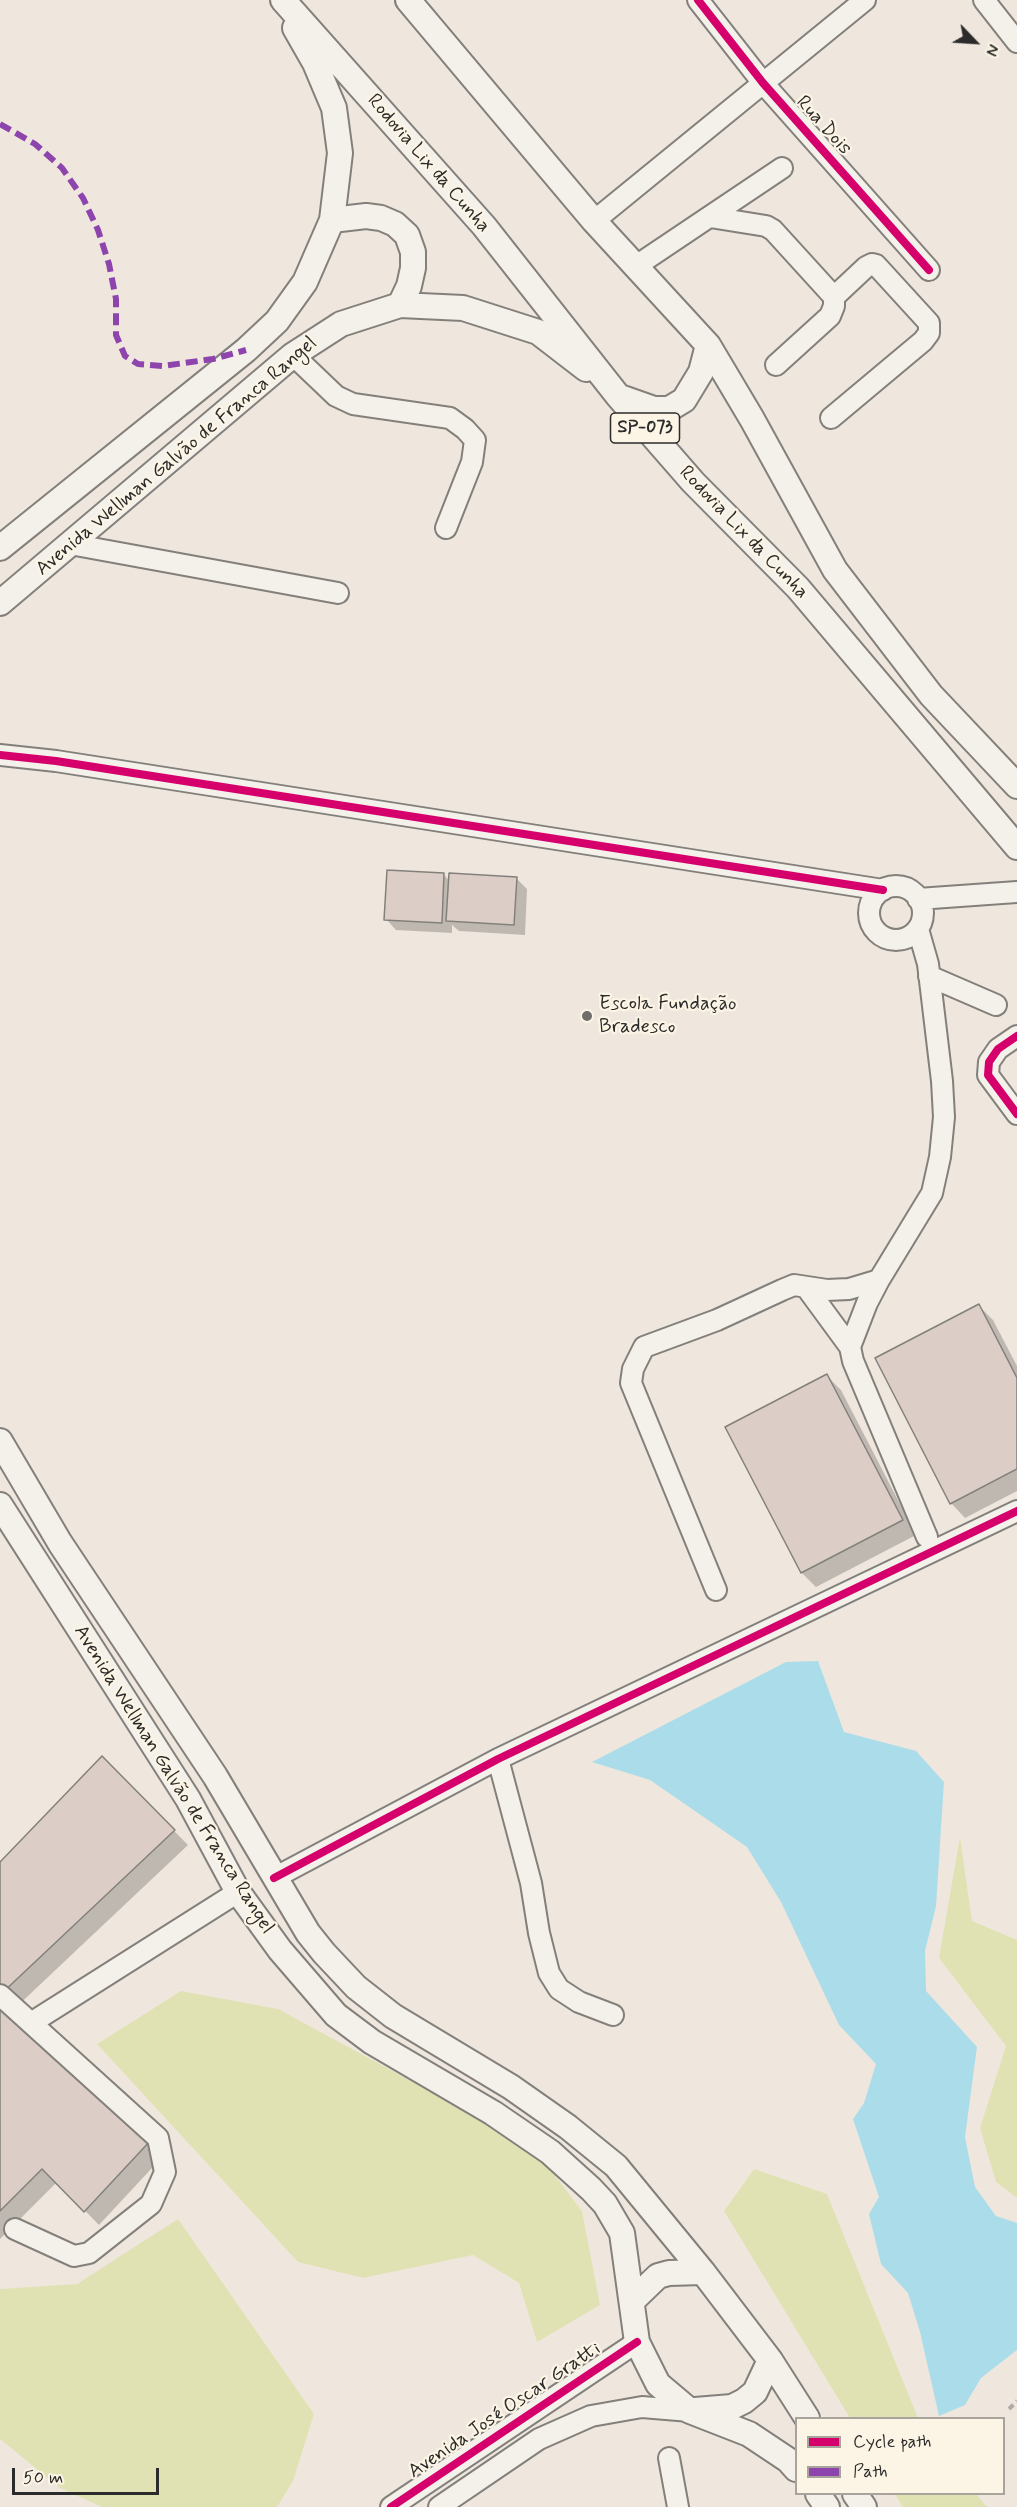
<!DOCTYPE html>
<html>
<head>
<meta charset="utf-8">
<style>
	body { margin:0 }
	#map { position:relative; width:1017px; height:2507px; overflow:hidden; background:#efe7de; font-family:Mynerve,sans-serif }
	canvas { display:block }
	.legend { position:absolute; left:795px; top:2417px; width:210px; height:78px; box-sizing:border-box; background:#fcf5e5; border:2px solid #a8a49b; margin:0; padding:8px 10px; list-style:none; font-size:18px; color:#2b2b2b }
	.legend li { display:flex; align-items:center; gap:12px; height:30px }
	.legend b { width:30px; border:2px solid #a8a49b }
	.north { position:absolute; left:945px; top:12px; width:60px; height:60px; -webkit-text-stroke:4px #fcf5e5; paint-order:stroke; rotate:115deg; font-size:16px; font-weight:700; line-height:24px; text-align:center; color:#2b2b2b }
	.north::after { content:''; display:block; margin:auto; width:21px; height:27px; background:#2b2b2b; clip-path:polygon(50% 0,100% 100%,50% 72%,0 100%) }
	.scale { position:absolute; left:12px; top:2468px; width:147px; height:27px; box-sizing:border-box; border:3px solid #2b2b2b; border-top:0; padding-left:8px; font-size:18px; line-height:21px; white-space:nowrap; color:#2b2b2b; -webkit-text-stroke:4px #fcf5e5; paint-order:stroke }
</style>
</head>
<body>
<div id="map">
<canvas width="1017" height="2507"></canvas>
<ul class="legend">
<li><b style="height:8px;background:#d6006c"></b>Cycle path</li>
<li><b style="height:8px;background:#8e44ad"></b>Path</li>
</ul>
<div class="north">N</div>
<div class="scale">50 m</div>
</div>
<script>
const c = document.querySelector('canvas').getContext('2d');
c.lineJoin = 'round';
function fill(path, color) { c.fillStyle = color; c.fill(path, 'evenodd'); }
const poly = rows => new Path2D(rows.map(r => 'M' + r).join(''));
function stroke(path, color, width, dash) { c.strokeStyle = color; c.lineWidth = width; c.lineCap = dash ? 'butt' : 'round'; c.setLineDash(dash || []); c.stroke(path); }
function drawText(font, color, halo, rows, align = 'center') {
  c.font = font + ' Mynerve,sans-serif'; c.lineWidth = 4.5; c.setLineDash([]); c.textBaseline = 'middle'; c.strokeStyle = halo; c.fillStyle = color; for (const [text, x, y, turn = 0] of rows) {
    c.save(); c.translate(x, y); c.rotate((+turn || 0) * Math.PI / 180); c.textAlign = isNaN(turn) ? turn : align; if (halo) c.strokeText(text, 0, 0); c.fillText(text, 0, 0); c.restore();
  }
}
const green = poly([
	[960,1837,972,1921,1017,1940,1017,2198,996,2182,980,2128,1006,2046,939,1958],
	[181,1991,278,2009,533,2147,582,2211,600,2305,537,2342,519,2283,473,2255,363,2278,298,2262,97,2044],
	[754,2169,827,2194,918,2418,850,2418,724,2211],
	[178,2219,314,2414,293,2481,277,2507,102,2507,60,2488,0,2439,0,2289,77,2284],
	[895,2494,976,2494,987,2507,903,2507]
]);
const water = poly([
	[818,1661,844,1732,916,1751,944,1782,936,1906,925,1951,926,1991,977,2047,965,2137,975,2187,996,2216,1017,2223,1017,2350,981,2378,965,2405,939,2416,920,2332,908,2293,881,2264,869,2214,879,2197,853,2119,864,2103,876,2064,839,2025,781,1902,747,1847,650,1780,592,1762,786,1662]
]);
const shadow = poly([
	[443,874,450,881,516,878,527,889,525,935,459,931,452,925,452,933,396,930,386,919],
	[979,1306,993,1320,1017,1366,1017,1491,965,1518,951,1503],
	[827,1376,841,1390,916,1535,816,1587,802,1573,727,1428],
	[102,1758,188,1845,11,2012,165,2154,99,2225,57,2182,0,2239,0,1864]
]);
const building = poly([
	[387,870,444,873,442,923,384,920,387,870],
	[449,873,517,877,514,925,446,921,449,873],
	[979,1304,1017,1378,1017,1469,950,1504,875,1358,979,1304],
	[827,1374,903,1520,801,1573,725,1427,827,1374],
	[102,1756,175,1830,0,1995,0,1862,102,1756],
	[0,2000,152,2139,84,2212,42,2169,0,2211,0,2000]
]);
const path = poly([
	[1009,2409,1017,2401]
]);
const minor = poly([
	[698,0,763,83,929,270],
	[984,0,1017,42],
	[710,217,766,226,773,230,834,297,834,306,830,316,776,365],
	[594,221,865,0],
	[636,266,782,168],
	[293,355,336,396,353,404,450,418,465,429,475,440,472,462,446,528],
	[831,418,923,341,929,333,929,323,876,265,872,264,866,267,834,297],
	[70,544,338,593],
	[0,755,56,761,883,890],
	'869 913a27 27 0 1 1 54 0a27 27 0 1 1-54 0Z',
	[918,899,1017,892],
	[918,929,928,964,942,1081,944,1117,940,1157,932,1193,879,1280,867,1303,850,1347,853,1361,927,1537],
	[929,976,996,1005],
	[1017,1036,998,1049,989,1062,988,1075,1017,1114],
	[806,1287,850,1347],
	[716,1590,631,1383,633,1369,644,1347,717,1320,782,1290,794,1285,827,1290,849,1289,879,1280],
	[498,1759,531,1883,539,1933,549,1973,559,1989,579,2002,613,2015],
	[274,1878,498,1759,1017,1511],
	[0,1995,158,2138,165,2172,151,2204,89,2253,74,2256,15,2229],
	[31,2023,238,1892],
	[669,2458,678,2507],
	[391,2507,637,2342],
	[439,2507,539,2439,591,2416,642,2407,690,2411]
]);
const major = poly([
	[283,0,484,226,618,396,693,482,798,588,1017,847],
	[408,0,594,221,708,345,752,419,835,570,931,695,1017,786],
	[332,220,366,216,381,218,395,224,407,235,413,252,413,268,409,286,400,305],
	[620,397,654,409,669,409,684,400,701,372,708,345],
	[0,548,246,350,277,321,305,282,332,220,340,153,334,108,315,63,295,28],
	[0,603,293,355,341,324,400,305,463,308,538,332,586,369],
	[0,1441,60,1543,215,1776,308,1933,324,1953,356,1987,393,2016,511,2087,568,2127,616,2166,703,2272,770,2360,807,2418],
	[0,1505,188,1799,238,1892,280,1950,336,2015,372,2042,493,2113,550,2152,591,2189,605,2204,622,2233,637,2342,658,2384,690,2411,749,2434,788,2460,796,2469],
	[632,2301,658,2276,669,2273,703,2272],
	[695,2410,732,2407,744,2401,755,2392,770,2360],
	[818,2494,827,2507],
	[855,2494,864,2507]
]);
const quiet = poly([
	[0,124,35,144,62,168,83,198,98,230,109,264,116,299,116,335,125,356,138,364,163,366,213,359,246,350]
]);
const cycleway = poly([
	[698,0,763,83,929,270],
	[0,755,56,761,883,890],
	[1017,1036,998,1049,989,1062,988,1075,1017,1114],
	[274,1878,498,1759,1017,1511],
	[391,2507,637,2342]
]);
const markers = [
	[587,1016,6,"#706d6a"]
];
const shields = [
	[645,428,69]
];
const shieldNames = [
	["SP-073",645,428]
];
const streetNames = [
	["Rua Dois",823,126,48],
	["Rodovia Lix da Cunha",428,164,49],
	["Avenida Wellman Galvão de Franca Rangel",177,457,-40],
	["Rodovia Lix da Cunha",743,533,46],
	["Avenida Wellman Galvão de Franca Rangel",173,1780,58],
	["Avenida José Oscar Gratti",505,2411,-34]
];
const poiNames = [
	["Escola Fundação",599,1005],
	["Bradesco",599,1028]
];
fill(green, '#e0e2b4');
fill(water, '#abdcea');
fill(shadow, '#0003');
fill(building, '#dccec6');
stroke(building, '#83807c', 1.5);
stroke(minor, '#83807c', 24);
stroke(major, '#83807c', 28);
stroke(path, '#afaca8', 4, [6, 4.5]);
stroke(minor, '#f4f0ea', 20);
stroke(major, '#f4f0ea', 24);
stroke(quiet, '#8e44ad', 6, [12, 6]);
stroke(cycleway, '#d6006c', 8);
for (const [x, y, r, color] of markers) { const dot = new Path2D(); dot.arc(x, y, r, 0, 2 * Math.PI); c.fillStyle = color; c.fill(dot); stroke(dot, '#fcf5e5', 2); }
for (const [x, y, w] of shields) { const box = new Path2D(); box.roundRect(x - w / 2, y - 15, w, 30, 4.5); c.fillStyle = '#fcf5e5'; c.fill(box); stroke(box, '#2b2b2b', 1.5); }
drawText('bold 18px', '#2b2b2b', null, shieldNames);
drawText('20px', '#2b2b2b', '#fcf5e5', streetNames);
drawText('20px', '#2b2b2b', '#fcf5e5', poiNames, 'left');
</script>
</body>
</html>
